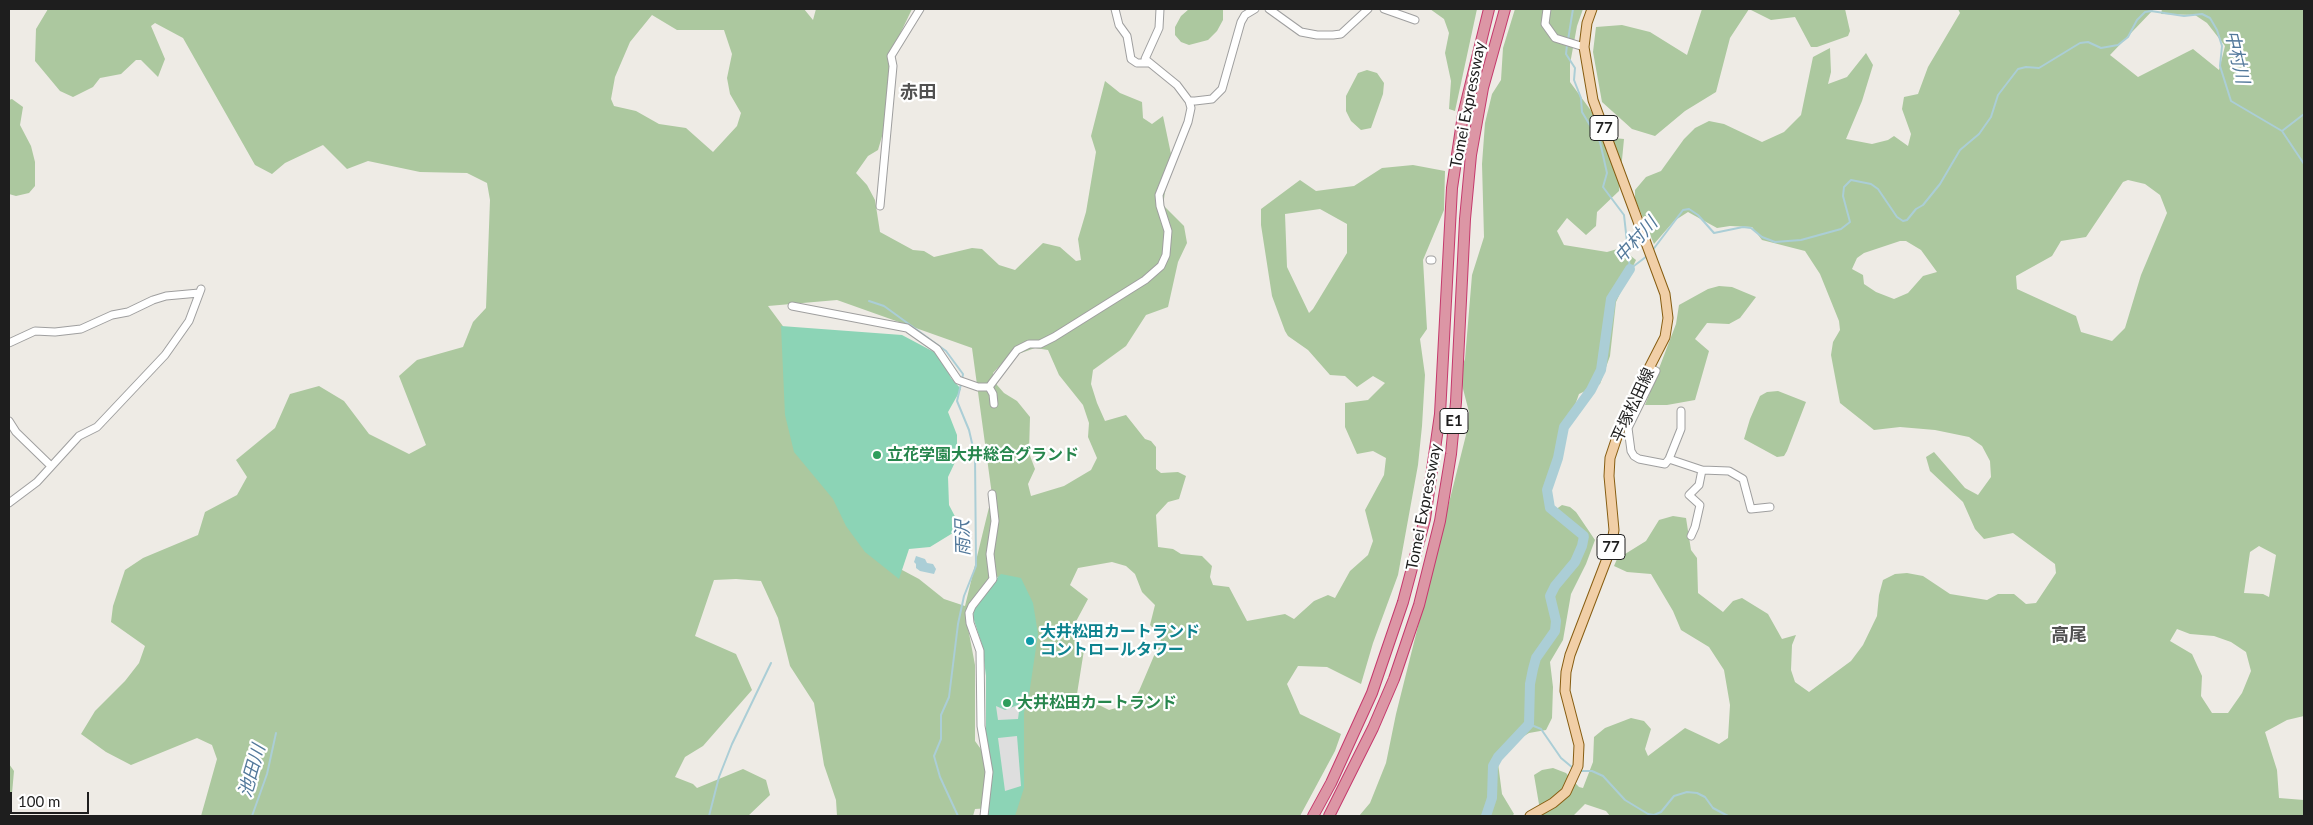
<!DOCTYPE html>
<html>
<head>
<meta charset="utf-8">
<style>
	body { margin:0 }
	#map { position:relative; width:2313px; height:825px; overflow:hidden; background:#eeebe5; font-family:Lato,sans-serif }
	canvas { display:block }
	.frame { position:absolute; inset:0; border:10px solid #1e1e1e; pointer-events:none }
	.scale { position:absolute; left:10px; top:792px; width:79px; height:22px; box-sizing:border-box; border:2px solid #1e1e1e; border-top:0; padding-left:6px; font-size:15px; line-height:18px; white-space:nowrap; color:#1e1e1e; -webkit-text-stroke:4px #fff; paint-order:stroke }
</style>
</head>
<body>
<div id="map">
<canvas width="2313" height="825"></canvas>
<div class="frame"></div>
<div class="scale">100 m</div>
</div>
<script>
const c = document.querySelector('canvas').getContext('2d');
c.lineJoin = 'round';
function fill(path, color) { c.fillStyle = color; c.fill(path, 'evenodd'); }
const poly = rows => new Path2D(rows.map(r => 'M' + r).join(''));
function stroke(path, color, width, dash) { c.strokeStyle = color; c.lineWidth = width; c.lineCap = dash ? 'butt' : 'round'; c.setLineDash(dash || []); c.stroke(path); }
function drawText(font, color, halo, rows, align = 'center') {
  c.font = font + ' Lato,"Noto Sans JP",sans-serif'; c.lineWidth = 4.5; c.setLineDash([]); c.textBaseline = 'middle'; c.strokeStyle = halo; c.fillStyle = color; for (const [text, x, y, turn = 0] of rows) {
    c.save(); c.translate(x, y); c.rotate((+turn || 0) * Math.PI / 180); c.textAlign = isNaN(turn) ? turn : align; if (halo) c.strokeText(text, 0, 0); c.fillText(text, 0, 0); c.restore();
  }
}
const forest = poly([
	[48,9,804,9,813,20,816,9,912,9,889,57,895,92,878,150,868,156,856,173,867,185,875,200,880,232,913,250,924,251,934,257,972,248,982,249,999,265,1015,270,1043,243,1060,247,1076,261,1081,260,1078,239,1086,212,1096,152,1091,136,1105,81,1120,93,1142,102,1143,118,1152,124,1163,116,1171,154,1163,205,1184,226,1187,243,1178,262,1168,307,1146,315,1126,346,1093,370,1091,384,1097,403,1105,421,1126,415,1145,439,1151,441,1156,447,1156,469,1161,473,1178,472,1186,476,1179,499,1168,502,1156,515,1158,547,1173,549,1181,554,1202,556,1212,566,1210,577,1213,585,1229,587,1247,621,1285,614,1294,619,1314,601,1328,595,1335,598,1350,571,1368,555,1373,541,1365,510,1384,475,1386,458,1373,451,1357,454,1345,427,1345,403,1368,400,1385,383,1373,376,1357,387,1345,376,1330,375,1308,350,1288,336,1285,331,1272,296,1261,225,1261,209,1300,180,1316,191,1354,186,1382,168,1413,165,1445,171,1444,210,1423,260,1427,329,1420,339,1425,375,1422,426,1418,465,1398,575,1373,643,1361,684,1327,667,1298,666,1287,684,1300,714,1341,734,1335,751,1300,816,1000,816,1018,580,991,576,965,612,975,665,975,741,996,770,991,808,975,809,973,816,837,816,836,800,824,765,814,703,790,666,778,618,761,581,736,579,714,580,695,636,736,654,752,690,703,746,685,757,675,777,693,784,697,788,743,769,766,780,770,795,748,816,201,816,217,759,212,745,197,738,131,765,106,752,81,734,95,711,125,681,139,663,145,646,111,622,113,606,125,570,143,558,198,535,205,512,237,495,247,477,236,460,275,428,290,394,319,386,344,401,369,434,409,454,426,445,399,376,417,360,463,347,473,322,486,308,490,200,487,183,467,173,420,172,368,161,347,169,323,145,285,163,272,174,255,165,183,38,155,23,151,26,165,59,158,77,141,60,136,60,121,74,100,78,93,87,73,97,60,91,35,61,36,29],
	[652,15,677,30,724,30,732,54,727,78,730,94,741,113,737,126,713,152,686,128,659,124,636,111,614,106,611,99,615,77,630,42],
	[1320,209,1347,224,1347,253,1313,309,1309,313,1287,267,1285,214],
	[837,300,972,348,992,495,965,606,944,599,919,579,874,555,791,337,768,306],
	[1035,348,1048,350,1059,375,1083,405,1089,423,1088,437,1097,458,1091,470,1064,486,1031,496,1028,484,1035,469,1029,453,1030,417,1017,401,1004,393,997,385,993,373,1007,358],
	[1112,562,1126,566,1135,574,1142,592,1155,605,1150,625,1162,637,1139,691,1130,704,1109,710,1077,694,1084,650,1073,627,1088,599,1070,585,1078,568],
	[1189,9,1223,9,1223,20,1217,31,1208,40,1189,45,1181,42,1175,35,1175,27,1181,16],
	[1430,9,1477,9,1455,111,1449,109,1451,81,1445,53,1449,33,1444,19],
	[1515,9,1583,9,1577,26,1570,64,1570,82,1592,112,1603,137,1624,139,1619,191,1597,212,1596,226,1586,235,1567,218,1557,231,1564,245,1607,252,1621,248,1636,260,1616,302,1610,356,1600,384,1579,394,1552,469,1549,486,1547,503,1555,510,1562,505,1570,507,1576,512,1595,540,1586,564,1571,594,1563,640,1550,662,1553,687,1552,718,1546,730,1529,733,1513,743,1498,763,1502,794,1514,814,1512,816,1359,816,1370,803,1386,763,1396,714,1468,427,1469,412,1462,385,1462,367,1465,359,1472,275,1484,237,1482,164,1485,123,1492,94,1501,80,1503,48],
	[1702,9,1749,9,1730,38,1716,92,1685,111,1655,136,1632,129,1602,102,1593,52,1596,27,1622,25,1650,32,1687,55],
	[1749,9,1845,9,1850,31,1848,36,1817,47,1811,47,1795,17,1771,20],
	[1958,9,2154,9,2110,55,2138,77,2193,49,2219,70,2225,46,2207,23,2195,15,2161,14,2162,9,2304,9,2304,716,2287,720,2265,732,2277,770,2279,798,2304,800,2304,816,1610,816,1606,811,1585,804,1573,816,1541,816,1534,775,1542,770,1553,768,1566,773,1579,787,1583,788,1593,762,1594,737,1605,728,1631,718,1644,721,1651,729,1645,749,1648,756,1685,728,1719,744,1728,738,1730,705,1724,670,1709,647,1681,630,1673,611,1651,574,1627,572,1614,566,1617,559,1646,541,1659,520,1673,516,1686,518,1691,550,1697,558,1698,593,1723,612,1733,601,1742,598,1768,614,1782,639,1796,635,1792,645,1791,670,1795,682,1809,692,1851,661,1863,645,1877,616,1879,595,1883,580,1895,574,1907,573,1923,576,1950,594,1987,600,1998,594,2014,594,2026,604,2036,603,2056,573,2055,564,2013,533,1984,539,1975,529,1963,502,1930,471,1926,457,1934,452,1965,488,1978,495,1991,477,1990,461,1982,446,1969,437,1935,430,1900,427,1874,430,1840,403,1831,355,1833,342,1840,330,1839,321,1820,274,1805,251,1762,240,1752,227,1730,226,1717,228,1688,212,1674,221,1654,244,1635,199,1635,190,1646,177,1661,171,1684,139,1695,128,1709,121,1724,124,1762,142,1784,132,1801,115,1813,57,1830,48,1831,72,1828,84,1847,77,1866,53,1873,65,1862,101,1846,139,1872,144,1888,140,1894,136,1908,146,1911,134,1902,109,1904,97,1918,94,1928,67,1960,13],
	[2128,180,2145,184,2160,195,2167,213,2141,275,2125,328,2112,341,2081,332,2076,316,2017,289,2016,276,2052,256,2061,241,2086,237,2123,182],
	[1900,241,1906,241,1921,250,1937,272,1923,276,1908,293,1894,299,1876,292,1864,284,1863,275,1852,269,1857,258,1864,253],
	[2259,546,2276,555,2269,597,2263,594,2244,593,2250,552],
	[2177,629,2190,634,2214,636,2231,642,2246,652,2251,671,2242,693,2228,713,2212,713,2201,696,2202,676,2192,654,2170,641],
	[1367,70,1377,73,1384,83,1383,94,1371,128,1361,130,1351,121,1346,111,1346,96,1358,73],
	[12,99,23,107,20,125,31,146,35,162,35,186,29,193,16,196,9,194,9,100],
	[1719,286,1732,287,1756,297,1740,318,1729,324,1707,323,1695,339,1709,351,1695,400,1667,405,1645,405,1676,324,1679,305,1708,289],
	[1778,391,1806,402,1787,451,1784,456,1777,457,1744,439,1750,419,1760,396,1767,392],
	[9,764,14,771,10,816,9,816]
]);
const pitch = poly([
	[781,326,902,335,934,352,944,363,951,378,961,389,948,412,957,435,957,458,948,477,949,505,961,528,930,547,909,549,899,579,865,552,846,526,833,499,794,452,785,415],
	[1001,574,1021,578,1033,603,1038,634,1029,695,1024,712,1024,788,1015,816,987,816,992,770,986,733,986,676,982,645,973,617,974,609,995,580]
]);
const parking = poly([
	[1020,704,1018,719,998,720,996,706,1005,710],
	[1017,736,1021,786,1005,791,998,738]
]);
const water = poly([
	[916,556,925,559,927,563,933,564,936,569,934,574,920,571,916,568,916,564,914,562]
]);
const stream = poly([
	[1568,40,1573,9],
	[1567,45,1566,54,1575,68,1574,80,1581,98,1582,112,1600,142,1607,173,1603,187,1624,215,1630,269,1647,256],
	[2282,131,2304,164],
	[2282,131,2304,114],
	[1652,251,1683,210,1689,209,1698,215,1714,233,1743,227,1751,228,1762,237,1775,242,1801,240,1841,229,1850,222,1843,196,1844,187,1851,180,1871,184,1878,189,1897,217,1903,221,1907,220,1916,209,1923,205,1940,184,1960,150,1979,134,1991,117,1998,95,2018,69,2026,67,2039,68,2080,43,2088,42,2101,48,2118,45,2128,37,2137,20,2145,12,2151,11,2184,16,2202,14,2210,18,2217,30,2222,46,2220,66,2231,101,2282,131],
	[869,301,884,306,946,351,963,374,962,380],
	[1529,724,1541,729,1561,758,1573,768],
	[1579,771,1592,771,1603,776,1625,800,1648,814,1654,815,1661,812,1674,796,1687,792,1697,793,1705,797,1713,808,1728,816],
	[252,816,267,774,276,733],
	[709,816,719,777,732,744,771,663],
	[958,816,940,777,934,756,941,739,941,715,949,697,958,624,964,596,976,566,975,456,969,430,957,401,961,384]
]);
const river = poly([
	[1486,816,1492,798,1493,766,1498,757,1529,724,1530,684,1533,669,1536,658,1555,631,1556,621,1550,596,1555,586,1575,562,1582,546,1584,536,1550,508,1547,490,1558,458,1564,427,1591,390,1601,370,1611,299,1630,269]
]);
const minor = poly([
	[1115,9,1119,25,1127,36,1131,59,1137,63,1148,63],
	[1160,9,1159,28,1145,59,1177,85,1189,101,1195,101,1212,99,1222,89,1241,22,1245,15,1255,9],
	[1269,9,1301,32,1317,35,1333,35,1341,34,1368,9],
	[1384,9,1415,20],
	[1547,9,1545,24,1555,38,1584,47],
	[880,206,893,66,891,56,920,9],
	[1430,260,1432,260],
	[792,306,907,328,937,349,958,380,978,387,989,387],
	[9,343,35,331,55,332,81,329,112,315,128,312,153,300,166,296,199,293],
	[1650,368,1656,371,1628,428,1631,451,1634,456,1639,459,1665,464,1669,459,1702,470,1729,471,1743,479,1751,509,1770,507],
	[994,404,993,394,989,387,1017,350,1029,344,1040,344,1054,337,1145,280,1161,266,1166,255,1168,231,1160,206,1159,195,1188,122,1191,108,1189,101],
	[9,421,16,432,51,466],
	[1669,459,1681,429,1681,411],
	[9,503,37,482,79,436,97,427,165,355,189,321,201,289],
	[1691,536,1695,527,1700,505,1689,495,1699,485,1702,470],
	[984,816,989,772,981,726,980,651,970,623,969,613,972,606,993,579,990,554,995,521,992,494]
]);
const major = poly([
	[1530,816,1553,803,1566,792,1578,766,1579,745,1565,691,1566,672,1570,655,1611,548,1614,530,1609,476,1610,458,1623,419,1665,337,1668,318,1665,294,1593,100,1584,47,1587,23,1592,9]
]);
const highway = poly([
	[1313,816,1331,783,1372,693,1403,602,1425,519,1440,414,1452,188,1463,115,1489,9],
	[1329,816,1373,728,1394,679,1419,605,1440,521,1451,454,1456,402,1465,219,1471,155,1483,88,1505,9]
]);
const markers = [
	[877,455,5,"#2e9e5b"],
	[1030,641,5,"#0f9aa8"],
	[1007,703,5,"#2e9e5b"]
];
const shields = [
	[1604,128,28],
	[1454,421,28],
	[1611,547,28]
];
const shieldNames = [
	["77",1604,128],
	["E1",1454,421],
	["77",1611,547]
];
const streetNames = [
	["Tomei Expressway",1468,105,-79],
	["平塚松田線",1633,405,-65],
	["Tomei Expressway",1424,507,-79]
];
const leisureNames = [
	["立花学園大井総合グランド",887,455],
	["大井松田カートランド",1017,703]
];
const cultureNames = [
	["大井松田カートランド",1040,632],
	["コントロールタワー",1040,650]
];
const waterNames = [
	["中村川",2237,57,77],
	["中村川",1636,240,-48],
	["雨沢",963,538,-91],
	["池田川",252,771,-74]
];
const neighbourhoodNames = [
	["赤田",918,92],
	["高尾",2069,635]
];
fill(forest, '#acc89f');
fill(pitch, '#8cd4b6');
fill(parking, '#dedede');
fill(water, '#abced6');
stroke(stream, '#abced6', 2);
stroke(river, '#abced6', 10);
stroke(minor, '#9f9f9f', 9);
stroke(major, '#875d11', 11);
stroke(highway, '#c5396c', 12);
stroke(minor, '#fff', 7);
stroke(major, '#f1cfa7', 9);
stroke(highway, '#dc96a5', 10);
for (const [x, y, r, color] of markers) { const dot = new Path2D(); dot.arc(x, y, r, 0, 2 * Math.PI); c.fillStyle = color; c.fill(dot); stroke(dot, '#fff', 2); }
for (const [x, y, w] of shields) { const box = new Path2D(); box.roundRect(x - w / 2, y - 12.5, w, 25, 4); c.fillStyle = '#fff'; c.fill(box); stroke(box, '#1e1e1e', 1); }
drawText('bold 15px', '#1e1e1e', null, shieldNames);
drawText('16px', '#1e1e1e', '#fff', streetNames);
drawText('bold 16px', '#27864d', '#fff', leisureNames, 'left');
drawText('bold 16px', '#0d838f', '#fff', cultureNames, 'left');
drawText('italic 18px', '#53799b', '#fff', waterNames);
drawText('bold 18px', '#515151', '#fff', neighbourhoodNames);
</script>
</body>
</html>
